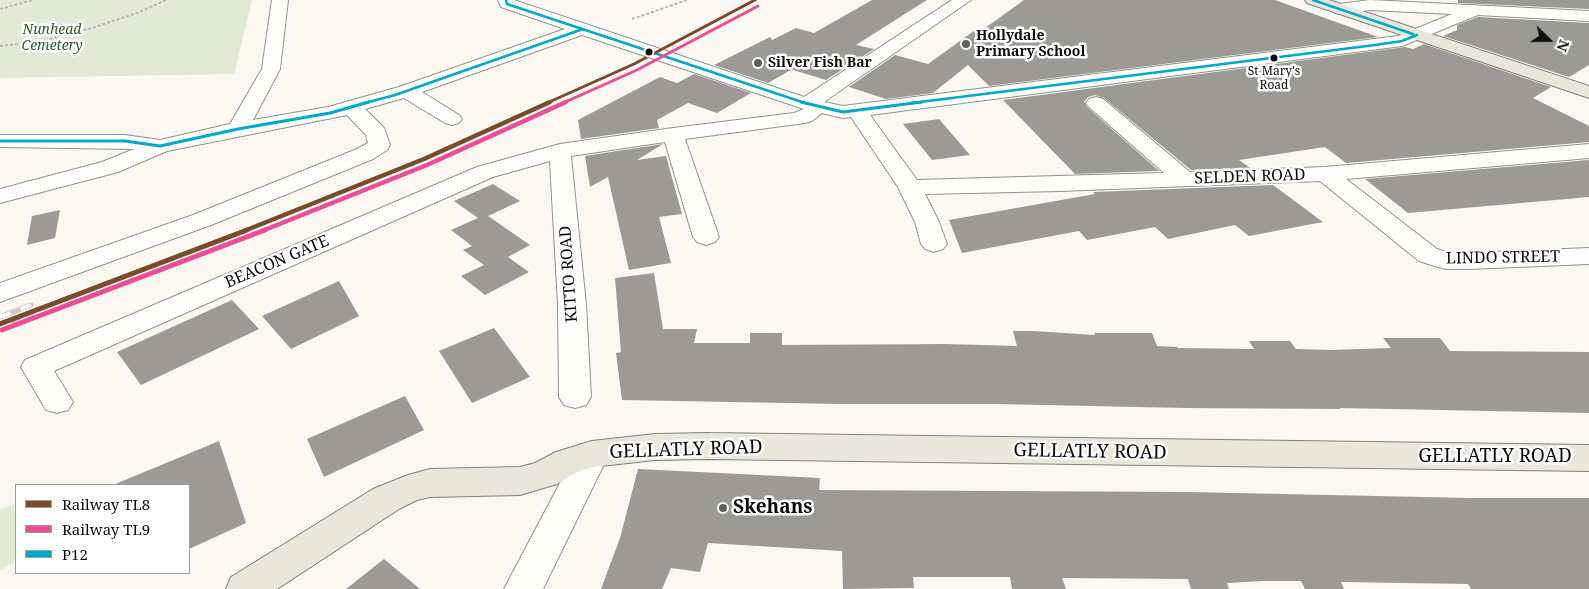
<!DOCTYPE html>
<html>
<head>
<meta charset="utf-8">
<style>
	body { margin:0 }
	#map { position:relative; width:1589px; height:589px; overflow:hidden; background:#faf8f0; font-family:"Noto Serif",serif }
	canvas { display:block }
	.legend { position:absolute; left:15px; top:484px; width:175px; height:90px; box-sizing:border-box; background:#fff; border:1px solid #9e9e9e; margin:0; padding:6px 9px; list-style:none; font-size:15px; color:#0c0c0c }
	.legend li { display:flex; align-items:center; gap:10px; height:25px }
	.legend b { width:25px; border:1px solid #9e9e9e }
	.north { position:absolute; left:1524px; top:15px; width:50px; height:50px; -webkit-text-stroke:4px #fff; paint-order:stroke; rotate:112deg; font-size:14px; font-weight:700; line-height:20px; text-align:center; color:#0c0c0c }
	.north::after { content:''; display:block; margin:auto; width:18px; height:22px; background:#0c0c0c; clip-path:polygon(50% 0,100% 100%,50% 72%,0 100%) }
</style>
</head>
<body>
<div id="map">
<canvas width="1589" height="589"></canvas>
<ul class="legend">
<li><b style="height:6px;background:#7a4b2a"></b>Railway TL8</li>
<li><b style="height:6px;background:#ee4b95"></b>Railway TL9</li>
<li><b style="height:6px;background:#00a9ce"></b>P12</li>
</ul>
<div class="north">N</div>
</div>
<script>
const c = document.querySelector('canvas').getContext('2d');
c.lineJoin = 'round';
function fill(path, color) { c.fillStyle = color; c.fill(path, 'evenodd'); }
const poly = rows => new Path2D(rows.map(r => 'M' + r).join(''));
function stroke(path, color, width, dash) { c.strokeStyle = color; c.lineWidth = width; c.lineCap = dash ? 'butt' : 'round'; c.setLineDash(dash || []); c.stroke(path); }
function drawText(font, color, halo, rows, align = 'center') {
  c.font = font + ' "Noto Serif",serif'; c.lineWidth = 5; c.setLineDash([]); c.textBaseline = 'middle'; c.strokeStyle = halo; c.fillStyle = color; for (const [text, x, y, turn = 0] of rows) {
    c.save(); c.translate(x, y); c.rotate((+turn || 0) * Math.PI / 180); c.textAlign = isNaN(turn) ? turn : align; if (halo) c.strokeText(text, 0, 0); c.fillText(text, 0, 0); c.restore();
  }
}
const green = poly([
	[16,503,16,562,0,570,0,510]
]);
const cemetery = poly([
	[0,0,252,0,234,74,0,78]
]);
const building = poly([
	[872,0,927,0,856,45,874,49,826,80,790,69,791,70,768,83,714,65,770,37,772,40,796,28,814,33],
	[1024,0,1275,0,1378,37,989,86,968,65,933,93,886,99,849,87,895,55,928,64,978,28,981,31],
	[1458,0,1589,0,1589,9,1458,3],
	[1478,17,1589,23,1589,65,1569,77,1443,36,1457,30,1457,25],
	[1424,44,1551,87,1533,98,1589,126,1589,142,1346,163,1325,147,1239,160,1250,168,1191,170,1104,98,1095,95,1088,97,1084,102,1088,108,1159,171,1075,174,1003,100,1405,47,1413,49],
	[694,74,751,93,717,113,688,103,657,120,659,128,581,139,578,120,660,77,677,83],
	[939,119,970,155,932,160,903,124],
	[663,144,637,160,666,156,682,214,659,217,671,263,629,270,608,177,590,187,585,156],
	[1589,160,1589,197,1408,213,1365,179],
	[493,184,520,201,488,216,530,245,508,257,529,272,485,295,461,276,484,265,463,250,472,246,451,230,478,218,454,201],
	[1273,185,1323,222,1249,236,1235,225,1168,239,1155,227,1087,240,1079,231,962,253,949,220,1095,194,1093,192],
	[60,210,55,238,27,245,32,216],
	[654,273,663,329,697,329,694,343,750,343,750,333,782,333,782,345,946,344,1017,346,1013,331,1033,331,1095,335,1094,333,1152,333,1157,346,1177,347,1178,348,1254,349,1249,341,1290,341,1296,349,1331,350,1391,348,1383,338,1440,338,1450,351,1589,352,1589,413,1340,408,1340,409,1185,408,996,404,841,404,622,400,616,353,621,352,615,278],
	[339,281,359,316,291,349,262,316],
	[232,300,259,329,141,385,117,352],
	[494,328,530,377,472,403,439,351],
	[405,396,424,430,324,477,307,439],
	[219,441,246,523,189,549,189,485,113,485],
	[638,469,820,478,819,490,1188,492,1470,498,1589,498,1589,589,1471,589,1468,584,1341,582,1344,589,1305,589,1301,581,1264,581,1227,583,1229,589,1191,589,1188,579,1062,578,1066,589,1012,589,1010,577,913,577,914,588,843,589,842,551,708,543,700,572,671,568,662,589,601,589,620,538],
	[384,559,420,589,346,589]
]);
const path = poly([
	[0,9,33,0],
	[632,19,687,0],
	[0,46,42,41,92,28,137,13,166,0]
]);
const minor = poly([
	[272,0,288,0,280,69,253,120,328,107,399,87,565,29,501,7,498,0,514,0,804,97,952,0,971,0,824,102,843,106,1398,36,1452,14,1370,10,1339,14,1333,12,1331,9,1333,6,1339,4,1370,0,1589,11,1589,21,1478,15,1402,46,870,115,917,180,1164,173,1089,107,1086,103,1089,99,1096,97,1103,99,1190,172,1325,167,1589,144,1589,158,1346,179,1437,249,1449,253,1469,253,1589,248,1589,264,1469,269,1447,269,1438,267,1419,261,1320,181,1060,191,925,194,939,222,947,244,943,249,934,252,925,249,921,244,915,222,898,187,851,117,843,118,822,113,812,121,805,123,685,139,719,237,715,242,706,245,697,242,693,237,665,142,571,156,586,305,591,397,586,405,575,408,564,405,559,397,558,305,550,161,493,177,54,371,73,402,68,410,57,413,46,410,21,367,25,360,477,167,560,144,673,128,794,113,804,109,582,35,422,92,459,115,462,119,459,123,452,125,445,123,404,98,365,109,384,128,390,145,387,150,373,159,211,225,0,302,0,283,193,215,357,149,368,143,366,135,347,115,167,151,118,172,0,203,0,189,102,162,134,149,0,147,0,135,125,135,160,140,230,124,262,69,272,0],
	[592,441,604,445,609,454,543,589,504,589,580,445,592,441]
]);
const major = poly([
	[1305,0,1329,0,1589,86,1589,98,1307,3,1305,0],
	[709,433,1589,445,1589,471,709,459,655,460,592,467,579,471,557,484,520,495,430,497,417,500,399,509,277,589,226,589,231,577,373,489,408,475,430,469,520,467,535,463,556,452,592,441,655,434,709,433]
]);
const rail = poly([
	[0,317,31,305],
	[0,326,31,314]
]);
const bus1Far1 = poly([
	[506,0,507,4,805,103],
	[1313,0,1413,34],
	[365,103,395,95,583,29],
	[912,103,1375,45,1402,41,1417,35]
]);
const bus1 = poly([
	[801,102,843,112,922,102],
	[0,141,125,141,160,146,238,129,330,113,369,102]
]);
const rail1Far2 = poly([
	[547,103,634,64,755,0]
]);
const rail1Far1 = poly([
	[244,231,424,159,550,102]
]);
const rail1 = poly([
	[0,324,247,230]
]);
const rail2Far2 = poly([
	[563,103,637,70,758,6]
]);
const rail2Far1 = poly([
	[262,231,427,165,566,102]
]);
const rail2 = poly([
	[2,330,265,230]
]);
const markers = [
	[966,44,5,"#5f5f5c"],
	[649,52,4.5,"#0c0c0c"],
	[1274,58,4.5,"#0c0c0c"],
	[758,63,5,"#5f5f5c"],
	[723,508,5,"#5f5f5c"]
];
const farBusnames = [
	["St Mary's",1274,72],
	["Road",1274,86]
];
const farParknames = [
	["Nunhead",52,30],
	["Cemetery",52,46]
];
const farPoinames = [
	["Hollydale",976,36],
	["Primary School",976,52],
	["Silver Fish Bar",768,63]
];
const streetNames = [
	["SELDEN ROAD",1250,177,-2],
	["LINDO STREET",1503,258,-1],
	["BEACON GATE",277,262,-23],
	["KITTO ROAD",569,274,-94]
];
const nearStreetnames = [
	["GELLATLY ROAD",686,450,-2],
	["GELLATLY ROAD",1090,452,1],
	["GELLATLY ROAD",1495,457]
];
const nearPoinames = [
	["Skehans",733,508]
];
fill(green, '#e2ecd3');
fill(cemetery, '#e4e9d6');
fill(building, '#9c9a96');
stroke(minor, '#93928f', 2);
stroke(major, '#80807c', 2);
stroke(path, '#b7b7b5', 2, [3, 2]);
fill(minor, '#fefefd');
fill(major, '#e9e6da');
stroke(rail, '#d5c7c6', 5.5);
stroke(rail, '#fff', 4, [11]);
stroke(bus1Far1, '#00a9ce', 2.5);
stroke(bus1, '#00a9ce', 3);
stroke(rail1Far2, '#7a4b2a', 3);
stroke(rail1Far1, '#7a4b2a', 4.5);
stroke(rail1, '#7a4b2a', 5);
stroke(rail2Far2, '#ee4b95', 3);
stroke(rail2Far1, '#ee4b95', 4.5);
stroke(rail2, '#ee4b95', 5);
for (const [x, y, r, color] of markers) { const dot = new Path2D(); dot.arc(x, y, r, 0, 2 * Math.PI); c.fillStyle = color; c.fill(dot); stroke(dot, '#fff', 2); }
drawText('12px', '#0c0c0c', '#fff', farBusnames);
drawText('italic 14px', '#2e5c24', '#fff', farParknames);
drawText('bold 14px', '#0c0c0c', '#fff', farPoinames, 'left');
drawText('16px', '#0c0c0c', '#fff', streetNames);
drawText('19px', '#0c0c0c', '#fff', nearStreetnames);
drawText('bold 19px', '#0c0c0c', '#fff', nearPoinames, 'left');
</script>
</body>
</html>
